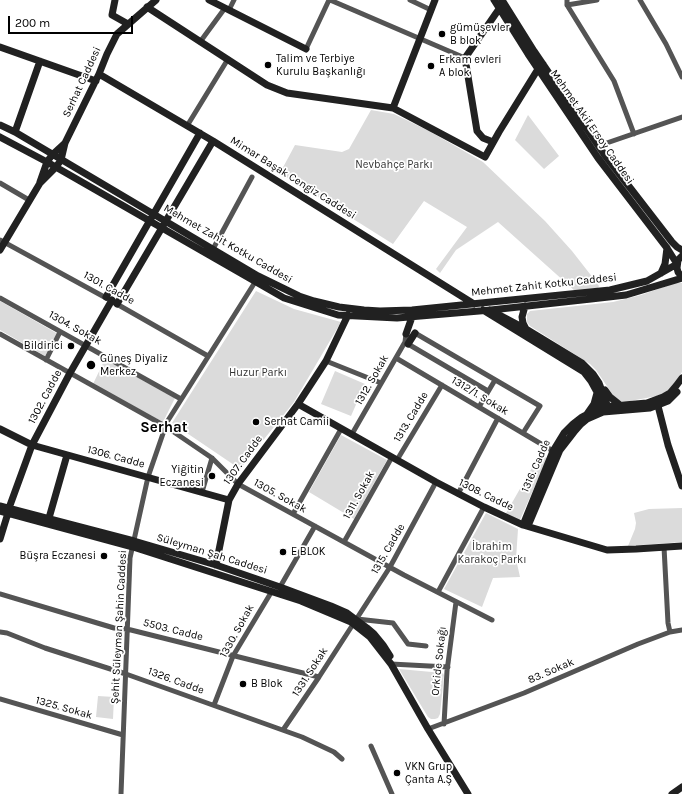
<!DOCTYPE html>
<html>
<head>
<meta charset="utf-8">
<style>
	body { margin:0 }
	#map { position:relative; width:682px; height:794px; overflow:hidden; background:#fff; font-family:Karla,sans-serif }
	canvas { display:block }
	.scale { position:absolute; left:8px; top:16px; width:125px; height:18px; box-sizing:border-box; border:2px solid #000; border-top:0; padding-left:5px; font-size:12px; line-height:14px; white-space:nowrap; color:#000; -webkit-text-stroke:3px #fff; paint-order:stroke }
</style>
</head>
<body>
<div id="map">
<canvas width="682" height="794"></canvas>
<div class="scale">200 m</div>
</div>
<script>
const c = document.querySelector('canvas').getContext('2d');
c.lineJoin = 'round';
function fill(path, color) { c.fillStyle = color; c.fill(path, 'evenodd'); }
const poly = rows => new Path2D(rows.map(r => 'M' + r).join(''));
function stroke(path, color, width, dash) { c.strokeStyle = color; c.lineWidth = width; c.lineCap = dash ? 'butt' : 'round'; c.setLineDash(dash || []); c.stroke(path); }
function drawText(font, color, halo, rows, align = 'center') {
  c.font = font + ' Karla,sans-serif'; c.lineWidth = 3.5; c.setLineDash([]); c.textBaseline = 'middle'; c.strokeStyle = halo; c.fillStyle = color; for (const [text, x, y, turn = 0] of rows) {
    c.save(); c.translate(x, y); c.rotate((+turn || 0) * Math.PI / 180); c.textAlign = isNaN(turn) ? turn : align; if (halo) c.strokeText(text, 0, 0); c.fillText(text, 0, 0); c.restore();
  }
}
const green = poly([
	[371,110,394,114,429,131,483,162,545,221,572,251,597,283,599,286,598,288,575,291,498,222,456,250,440,273,436,269,467,227,424,201,393,244,280,173,295,145,342,152,349,149],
	[528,115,559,156,544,169,515,140],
	[675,283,682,283,682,372,674,384,666,392,657,396,630,401,621,401,618,400,613,395,596,370,590,364,530,326,527,322,527,314,530,311,613,302,641,295],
	[256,291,294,309,341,322,294,402,240,469,172,423],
	[0,301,58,334,45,356,0,330],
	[105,359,175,398,163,422,93,384],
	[335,371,365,384,351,416,321,404],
	[341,435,387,460,354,519,309,492],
	[541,452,547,459,519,522,505,515],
	[682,508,682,542,628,546,635,529,636,523,634,513,649,509],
	[486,513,518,529,516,559,520,577,493,578,482,607,444,589],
	[399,669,443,673,444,675,440,714,438,718,435,719,431,719,428,717],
	[98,696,114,697,113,719,96,717]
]);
const street = poly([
	[330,0,465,58],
	[410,0,431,10],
	[567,0,567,5,597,0],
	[640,0,666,44,682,77],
	[567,5,614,81,634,134],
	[229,10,234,0],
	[200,42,225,8],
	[306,49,329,0],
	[187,126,228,59],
	[598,146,682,117],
	[0,183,29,200],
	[0,240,108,299],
	[213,249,252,177],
	[0,298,181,399],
	[115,303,208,356],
	[415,333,540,406,523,433],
	[0,334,165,426,212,458,238,484,404,575,492,620],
	[408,344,488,391],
	[396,358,553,451],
	[46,360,60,332],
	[326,361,381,383],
	[479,407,495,380],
	[352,434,405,342,406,334],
	[397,460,442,385],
	[202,492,212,458],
	[458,494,498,418],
	[293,514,341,429],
	[344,542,392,457],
	[664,547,668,623,670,632],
	[280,587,315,526],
	[438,592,484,507],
	[0,594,114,628,127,629,319,677],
	[357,619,393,623,408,644,426,646],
	[0,632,7,633,45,648,126,674,302,737,334,752,342,759],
	[391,664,448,667],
	[0,699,123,735],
	[214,705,233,656,272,591],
	[444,724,447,671,456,602],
	[428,729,524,693,638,644,670,632,682,630],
	[283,730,319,677,390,567,436,482],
	[371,746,392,794],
	[121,794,130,558,148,477,167,422,257,279]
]);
const secondary = poly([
	[115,0,112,15,128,24],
	[209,0,306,49],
	[494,0,528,54,598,158,667,248,677,264],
	[502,0,534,51,604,154,672,242,677,247,682,250],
	[147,7,267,85,287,93,393,108,485,157,499,132,538,69,543,64],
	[0,47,96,81],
	[99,74,213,141,474,304],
	[393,108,435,0],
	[0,125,15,132,258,276,299,296,314,301,339,307,364,310,380,311,412,310,610,290,647,281,677,264],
	[15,132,40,61],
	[0,137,47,162,284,298,338,315,397,318,491,310,591,299,626,295,682,278],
	[493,142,483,138,477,131,465,58,499,9,502,7],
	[40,182,47,162,52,155,65,143],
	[0,250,40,183,56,167,61,160,65,143,99,74,107,54,117,34,156,0],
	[682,256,678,260,677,268,678,272,682,277],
	[661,273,665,264,667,248],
	[106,297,200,133],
	[117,304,213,141],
	[525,306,522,317,523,323,526,329],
	[483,310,584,372,591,381,597,392,603,412],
	[490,310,526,329,582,363,593,374,599,383,609,410],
	[406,334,412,317,412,313],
	[408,344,415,333],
	[605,390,610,397,620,405],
	[657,402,668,445,682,486],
	[298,404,436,482,484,507,523,525,607,550,636,549,682,546],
	[587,414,594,404,597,393],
	[0,429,32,445,229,500],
	[0,506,134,541,216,565,280,587,331,606,347,613,367,628,374,634,383,645,390,656],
	[9,508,32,445,70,373,112,300],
	[0,511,133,547,301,601,351,622,370,637,391,664,428,729,468,794],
	[49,518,67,455],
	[523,525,553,451,564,433,573,424,582,417,601,407,647,403,663,397,670,393,676,386,682,378],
	[528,526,560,450,574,432,581,424,587,419,603,412,650,408,658,405,668,401,677,392],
	[0,539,8,513],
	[216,565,229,500,238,484,298,404,326,361,348,315],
	[672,794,682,787]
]);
const markers = [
	[442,34,4,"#000"],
	[268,65,4,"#000"],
	[431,66,4,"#000"],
	[71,346,4,"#000"],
	[91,365,5,"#000"],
	[256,422,4,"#000"],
	[212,476,4,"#000"],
	[283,552,4,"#000"],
	[104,556,4,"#000"],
	[243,684,4,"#000"],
	[397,773,4,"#000"]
];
const poiNames = [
	["gümüşevler",450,28],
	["B blok",450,41],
	["Talim ve Terbiye",276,59],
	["Kurulu Başkanlığı",276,72],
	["Erkam evleri",439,60],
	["A blok",439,73],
	["Bildirici",63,346,"right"],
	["Güneş Diyaliz",100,359],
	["Merkez",100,372],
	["Serhat Camii",264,422],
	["Yiğitin",204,470,"right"],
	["Eczanesi",204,483,"right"],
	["E BLOK",291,552],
	["Büşra Eczanesi",96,556,"right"],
	["B Blok",251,684],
	["VKN Grup",405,767],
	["Çanta A.Ş",405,780]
];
const streetNames = [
	["Serhat Caddesi",82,82,-65],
	["Mehmet Akif Ersoy Caddesi",592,127,55],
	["Mimar Başak Cengiz Caddesi",293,178,32],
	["Mehmet Zahit Kotku Caddesi",228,244,30],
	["Mehmet Zahit Kotku Caddesi",544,285,-6],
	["1301. Cadde",109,288,29],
	["1304. Sokak",75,328,29],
	["1312. Sokak",372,380,-60],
	["1312/1. Sokak",480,396,31],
	["1302. Cadde",45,397,-62],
	["1313. Cadde",411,417,-59],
	["1306. Cadde",116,457,15],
	["1307. Cadde",243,460,-54],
	["1316. Cadde",536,466,-66],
	["1311. Sokak",359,495,-61],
	["1308. Cadde",486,495,26],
	["1305. Sokak",280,496,29],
	["1315. Cadde",388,549,-60],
	["Süleyman Şah Caddesi",212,554,17],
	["Şehit Süleyman Şahin Caddesi",119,627,-87],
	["5503. Cadde",173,630,14],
	["1330. Sokak",237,631,-61],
	["Orkide Sokağı",439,661,-84],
	["83. Sokak",551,671,-23],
	["1331. Sokak",310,672,-57],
	["1326. Cadde",176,681,20],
	["1325. Sokak",64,708,16]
];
const parkNames = [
	["Nevbahçe Parkı",394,165],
	["Huzur Parkı",258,373],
	["İbrahim",492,547],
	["Karakoç Parkı",492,560]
];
const districtNames = [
	["Serhat",164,428]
];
fill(green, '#dbdbdb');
stroke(street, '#545454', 5);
stroke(secondary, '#212121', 7);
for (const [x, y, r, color] of markers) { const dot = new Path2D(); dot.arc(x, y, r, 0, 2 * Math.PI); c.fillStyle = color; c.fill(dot); stroke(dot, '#fff', 1.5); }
drawText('11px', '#000', '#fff', poiNames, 'left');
drawText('11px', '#000', '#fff', streetNames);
drawText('11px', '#323232', '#fff', parkNames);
drawText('bold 15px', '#000', '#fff', districtNames);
</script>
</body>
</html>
